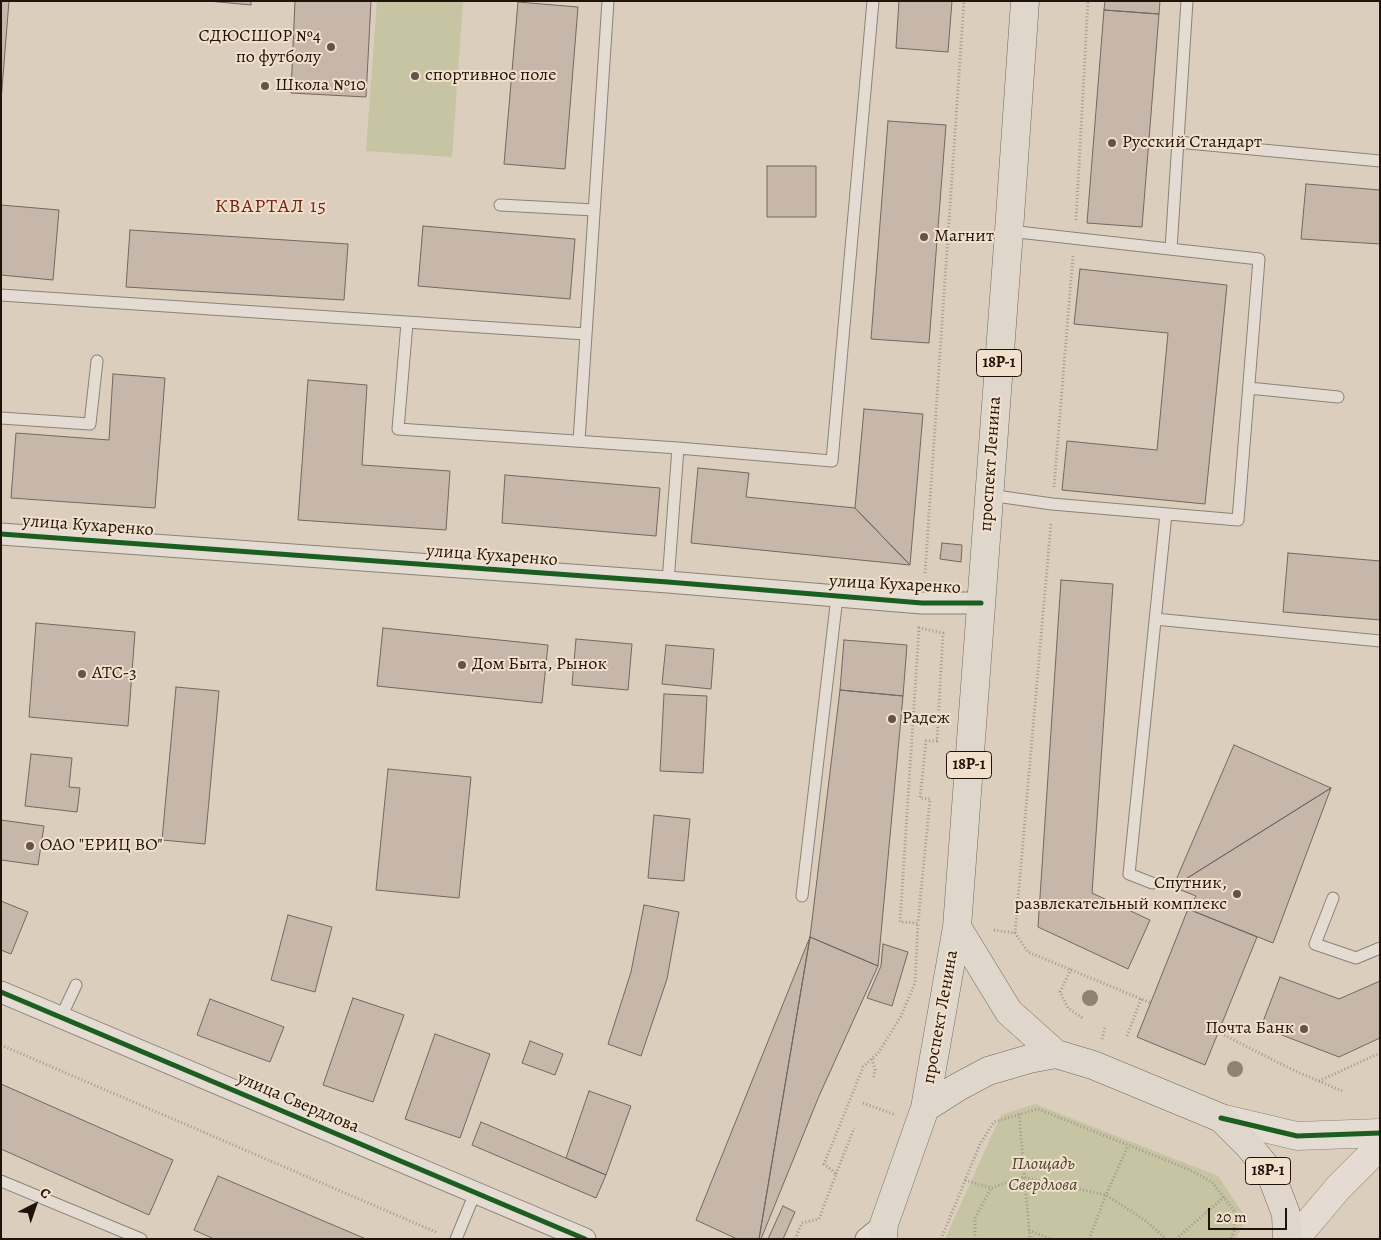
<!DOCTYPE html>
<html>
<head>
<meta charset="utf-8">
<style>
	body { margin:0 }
	#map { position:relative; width:1381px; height:1240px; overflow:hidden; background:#dccebc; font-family:Alegreya,serif }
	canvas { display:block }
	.frame { position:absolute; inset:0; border:2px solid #21130c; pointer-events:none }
	.north { position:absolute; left:10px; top:1180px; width:50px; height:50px; -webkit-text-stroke:4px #f1e0cb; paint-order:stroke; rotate:41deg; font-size:14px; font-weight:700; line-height:20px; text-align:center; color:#21130c }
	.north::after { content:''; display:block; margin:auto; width:18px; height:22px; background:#21130c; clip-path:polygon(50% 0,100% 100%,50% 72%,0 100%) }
	.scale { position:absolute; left:1208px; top:1208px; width:79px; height:22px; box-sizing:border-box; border:2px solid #21130c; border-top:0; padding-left:6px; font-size:15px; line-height:18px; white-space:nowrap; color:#21130c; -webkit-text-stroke:4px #f1e0cb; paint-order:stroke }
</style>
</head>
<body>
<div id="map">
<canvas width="1381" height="1240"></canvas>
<div class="frame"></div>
<div class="north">С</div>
<div class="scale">20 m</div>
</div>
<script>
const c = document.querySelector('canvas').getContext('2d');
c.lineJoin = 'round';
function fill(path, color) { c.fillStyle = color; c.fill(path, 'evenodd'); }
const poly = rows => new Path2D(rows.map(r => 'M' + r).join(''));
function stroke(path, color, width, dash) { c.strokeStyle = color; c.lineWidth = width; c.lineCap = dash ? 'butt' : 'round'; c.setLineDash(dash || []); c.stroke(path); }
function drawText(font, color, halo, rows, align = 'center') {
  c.font = font + ' Alegreya,serif'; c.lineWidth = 4; c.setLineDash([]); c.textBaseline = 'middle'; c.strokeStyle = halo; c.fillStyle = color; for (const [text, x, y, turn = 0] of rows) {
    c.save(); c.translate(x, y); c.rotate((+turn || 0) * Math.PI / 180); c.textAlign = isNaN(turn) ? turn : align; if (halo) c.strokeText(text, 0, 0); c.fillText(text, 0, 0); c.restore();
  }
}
const green = poly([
	[377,1,463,1,452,157,366,151],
	[1035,1104,1218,1176,1246,1218,1236,1239,945,1239,1001,1115]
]);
const building = poly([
	[1,1,9,1,1,101,1,1],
	[208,1,251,1,251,5,208,1],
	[295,1,371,1,366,97,291,93,295,1],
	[899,1,952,1,948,52,896,48,899,1],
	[1105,1,1160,1,1159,14,1104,10,1105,1],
	[518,2,578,7,565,169,504,164,518,2],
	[1104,10,1159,14,1142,227,1087,223,1104,10],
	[888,121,946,125,929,343,871,339,888,121],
	[767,166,816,166,816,217,767,217,767,166],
	[1306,184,1380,190,1380,244,1301,239,1306,184],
	[1,205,59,210,53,280,1,275,1,205],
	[423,226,575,239,570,299,418,286,423,226],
	[130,230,348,244,344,300,126,287,130,230],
	[1080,269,1227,285,1205,504,1062,490,1067,441,1157,450,1168,333,1074,324,1080,269],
	[113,374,165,378,155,508,11,498,16,433,109,440,113,374],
	[308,380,367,385,362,465,450,471,446,530,298,520,308,380],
	[864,409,923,414,910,565,855,508,864,409],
	[698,468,749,473,746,497,855,508,910,565,691,543,698,468],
	[505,475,660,488,656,536,502,523,505,475],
	[942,543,962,545,961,562,940,559,942,543],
	[1288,553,1380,561,1380,620,1283,612,1288,553],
	[1061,580,1113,584,1092,893,1150,920,1128,969,1038,927,1061,580],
	[36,623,135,632,128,726,29,717,36,623],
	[383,628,548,645,542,703,377,686,383,628],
	[576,639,632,644,628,690,572,685,576,639],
	[844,640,907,645,903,696,840,690,844,640],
	[666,645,714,649,711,689,662,684,666,645],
	[176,687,219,691,205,844,162,840,176,687],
	[840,690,903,696,878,966,810,937,840,690],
	[664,694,707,696,703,773,660,771,664,694],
	[1234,745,1331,788,1173,887,1234,745],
	[31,754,72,758,69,787,80,788,77,812,25,806,31,754],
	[388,769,471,777,459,898,376,890,388,769],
	[1331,788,1273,943,1188,909,1196,896,1173,887,1331,788],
	[654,815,690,819,684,881,648,878,654,815],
	[1,820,44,826,38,865,1,860,1,820],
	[1,901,28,912,11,954,1,950,1,901],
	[644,905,679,912,667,979,641,1056,608,1044,631,972,644,905],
	[1188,909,1257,937,1205,1065,1137,1037,1188,909],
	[288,915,332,927,315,992,271,980,288,915],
	[810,937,878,966,819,1096,761,1239,759,1239,810,937],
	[810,937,759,1239,737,1239,696,1220,810,937],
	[883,944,908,952,892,1006,867,998,881,966,883,944],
	[1280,977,1339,999,1380,981,1380,1038,1339,1057,1261,1027,1280,977],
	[353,998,404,1015,373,1102,323,1085,353,998],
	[210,999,284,1027,270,1062,197,1035,210,999],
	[435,1034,490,1054,460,1138,405,1119,435,1034],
	[530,1041,563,1054,555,1075,522,1063,530,1041],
	[1,1084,173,1160,149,1215,1,1149,1,1084],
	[589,1091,631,1106,606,1175,566,1158,589,1091],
	[481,1122,606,1175,596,1198,472,1145,481,1122],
	[218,1176,366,1239,214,1239,194,1230,218,1176],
	[783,1206,795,1212,783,1239,768,1239,783,1206]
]);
const path = poly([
	[1076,220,1088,1],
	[1054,487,1073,256],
	[925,573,964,1],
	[994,930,1015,933,1028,952,1151,1003],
	[1015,933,1051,523],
	[1071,969,1060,992,1068,1008,1084,1019],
	[1218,1032,1295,1071,1342,1091],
	[1127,1036,1141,999],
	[1102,1039,1105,1028],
	[1,1045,438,1233],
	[872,1059,875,1070,873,1079],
	[1319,1081,1380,1053],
	[863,1103,896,1115],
	[1019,1114,1030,1239],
	[836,1174,854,1128],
	[965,1180,991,1188,1023,1177,1106,1195,1146,1221,1166,1239],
	[1029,1230,1050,1239],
	[795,1239,802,1223,819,1219,836,1174,824,1164,863,1067,879,1052,901,1016,915,983,918,923,900,922,919,628,943,633,937,741,926,741,920,798,930,799,918,923],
	[941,1239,980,1144,994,1122,1038,1109,1188,1169,1212,1182,1235,1212,1234,1231,1231,1239],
	[975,1239,975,1218,991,1188],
	[1089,1239,1106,1195,1128,1146],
	[1176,1239,1224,1197]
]);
const service = poly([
	[1177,142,1380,161],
	[500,205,594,210],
	[1171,249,1187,1],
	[1,295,586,334],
	[407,323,398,429,678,448,832,461,873,1],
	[1249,388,1338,397],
	[1,418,90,424,97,361],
	[579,441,608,1],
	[989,495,1052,504,1238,520,1259,259,1009,231],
	[668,582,678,448],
	[1155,619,1380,641],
	[1152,883,1129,874,1166,514],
	[802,896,837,597],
	[1333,898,1315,944,1356,958,1380,948],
	[61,1017,76,985],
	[1,1181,141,1239],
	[456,1239,475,1193]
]);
const minor = poly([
	[1,534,668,582,922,603,981,603],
	[1,992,585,1239],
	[866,1239,884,1224]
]);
const tertiary = poly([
	[1221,1118,1297,1136,1380,1133],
	[1295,1239,1338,1188,1380,1146]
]);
const primary = poly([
	[957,927,1009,1012,1056,1054],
	[925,1108,958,1087,988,1071,1029,1059,1056,1054,1093,1065,1221,1118,1249,1146,1270,1172,1286,1214,1287,1239],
	[883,1239,884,1224,925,1108,957,927,1009,231,1025,1]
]);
const cycleway = poly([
	[1,534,668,582,922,603,981,603],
	[1,992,585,1239],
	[1221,1118,1297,1136,1380,1133]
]);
const trees = [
	[1090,998],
	[1235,1069]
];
const markers = [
	[331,47,5,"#62544a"],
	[415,76,5,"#62544a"],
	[265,86,5,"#62544a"],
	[1112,143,5,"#62544a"],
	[924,237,5,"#62544a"],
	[462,665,5,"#62544a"],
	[82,674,5,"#62544a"],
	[892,719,5,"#62544a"],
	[30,846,5,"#62544a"],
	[1237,894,5,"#62544a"],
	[1304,1029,5,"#62544a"]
];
const shields = [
	[999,363,45],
	[969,765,45],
	[1268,1171,45]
];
const shieldNames = [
	["18Р-1",999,363],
	["18Р-1",969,765],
	["18Р-1",1268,1171]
];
const poiNames = [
	["СДЮСШОР №4",321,37,"right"],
	["по футболу",321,58,"right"],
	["спортивное поле",425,76],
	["Школа №10",275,86],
	["Русский Стандарт",1122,143],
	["Магнит",934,237],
	["Дом Быта, Рынок",472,665],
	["АТС-3",92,674],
	["Радеж",902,719],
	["ОАО \"ЕРИЦ ВО\"",40,846],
	["Спутник,",1227,884,"right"],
	["развлекательный комплекс",1227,905,"right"],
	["Почта Банк",1294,1029,"right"]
];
const streetNames = [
	["проспект Ленина",991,464,-86],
	["улица Кухаренко",88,526,4],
	["улица Кухаренко",492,556,4],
	["улица Кухаренко",895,585,3],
	["проспект Ленина",941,1017,-80],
	["улица Свердлова",298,1103,23]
];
const parkNames = [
	["Площадь",1043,1165],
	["Свердлова",1043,1186]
];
const quarterNames = [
	["КВАРТАЛ 15",271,207]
];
fill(green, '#c6c4a2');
fill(building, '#c7b6aa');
stroke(building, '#71685f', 1);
stroke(service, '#8b8277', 13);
stroke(minor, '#8b8277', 23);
stroke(tertiary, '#8b8277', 29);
stroke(primary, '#71685f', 29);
stroke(path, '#9f9891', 3, [1, 2.5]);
stroke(service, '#e4dcd3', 11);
stroke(minor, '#e4dcd3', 21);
stroke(tertiary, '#e4dcd3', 28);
stroke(primary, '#dfd6cc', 28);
stroke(cycleway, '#1b5e20', 5);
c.fillStyle = '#8d8370';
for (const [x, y] of trees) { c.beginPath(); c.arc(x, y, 8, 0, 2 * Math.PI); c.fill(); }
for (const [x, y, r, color] of markers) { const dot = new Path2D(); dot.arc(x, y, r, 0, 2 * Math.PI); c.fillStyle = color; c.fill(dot); stroke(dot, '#f1e0cb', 2); }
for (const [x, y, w] of shields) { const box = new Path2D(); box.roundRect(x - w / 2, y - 13.5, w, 27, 4); c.fillStyle = '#f1e0cb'; c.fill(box); stroke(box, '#21130c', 1); }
drawText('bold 16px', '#21130c', null, shieldNames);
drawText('18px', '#21130c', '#f1e0cb', poiNames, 'left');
drawText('18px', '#21130c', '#f1e0cb', streetNames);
drawText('italic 18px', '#4d4632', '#f1e0cb', parkNames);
c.letterSpacing = '1px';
drawText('20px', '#7a1f14', '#f1e0cb', quarterNames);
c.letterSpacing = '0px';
</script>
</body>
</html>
